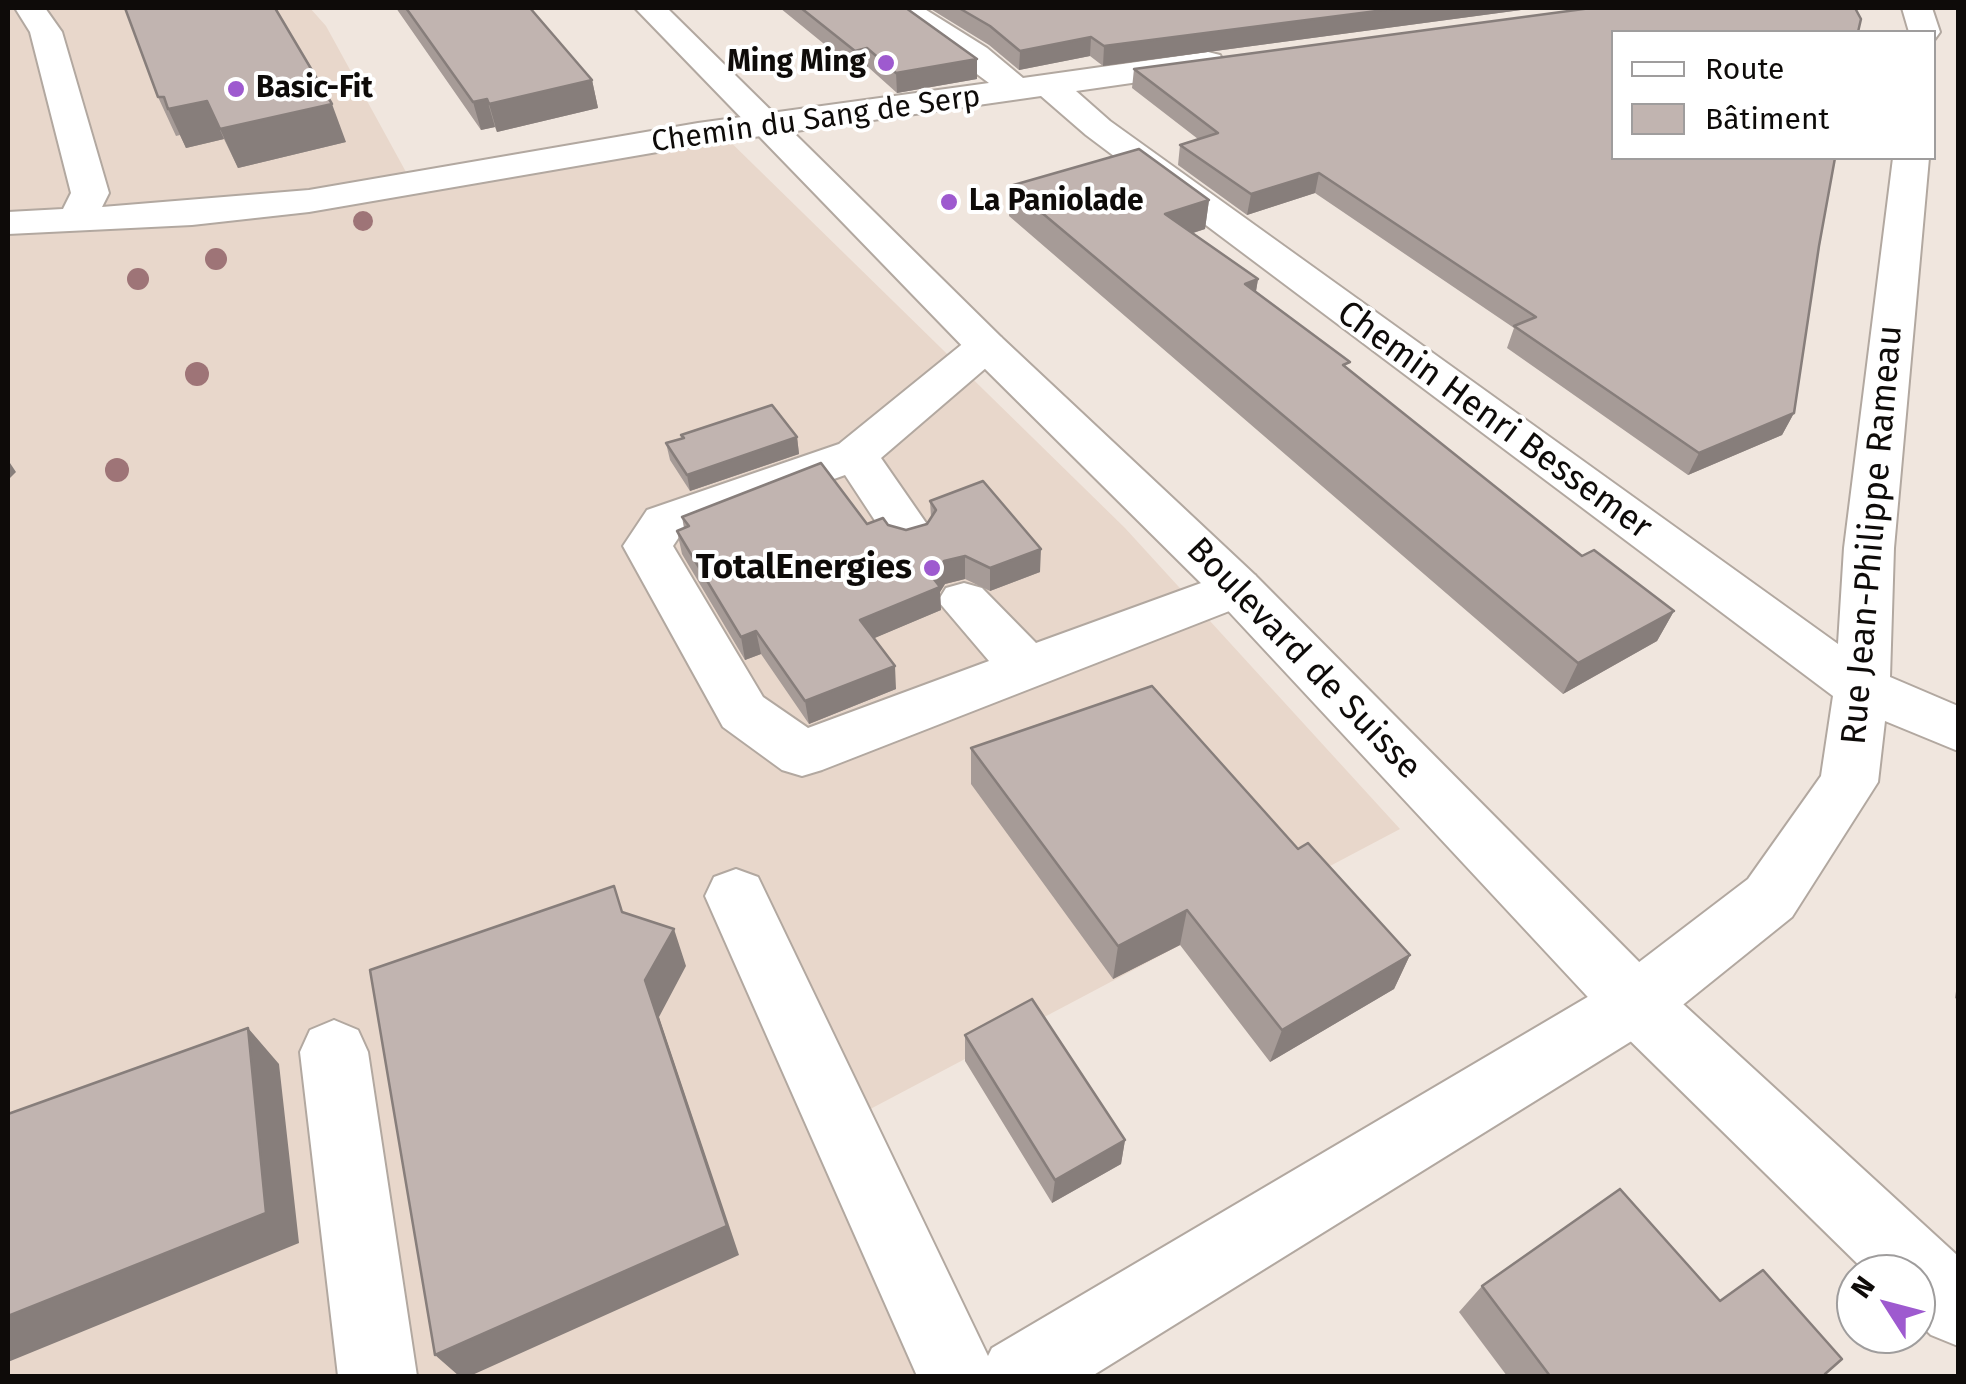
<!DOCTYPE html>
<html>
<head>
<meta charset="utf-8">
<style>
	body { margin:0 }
	#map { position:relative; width:1966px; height:1384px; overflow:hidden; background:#f0e6de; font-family:"Fira Sans",sans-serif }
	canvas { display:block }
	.frame { position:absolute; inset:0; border:10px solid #0e0b09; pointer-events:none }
	.legend { position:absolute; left:1611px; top:30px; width:325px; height:130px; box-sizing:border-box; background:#fff; border:2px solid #9f9d9d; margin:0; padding:12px 18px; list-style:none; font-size:30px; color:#0e0b09 }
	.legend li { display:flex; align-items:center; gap:20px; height:50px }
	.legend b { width:50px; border:2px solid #9f9d9d }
	.north { position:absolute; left:1836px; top:1254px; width:100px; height:100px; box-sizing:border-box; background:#fff; border:2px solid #9f9d9d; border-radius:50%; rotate:306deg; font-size:28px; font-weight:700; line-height:40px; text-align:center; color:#0e0b09 }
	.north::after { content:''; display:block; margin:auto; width:35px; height:45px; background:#9e5acf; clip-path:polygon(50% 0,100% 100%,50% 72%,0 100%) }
</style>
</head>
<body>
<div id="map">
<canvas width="1966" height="1384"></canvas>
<div class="frame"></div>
<ul class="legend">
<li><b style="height:12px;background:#fff"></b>Route</li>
<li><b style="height:28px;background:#c1b4b0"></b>Bâtiment</li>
</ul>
<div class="north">N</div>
</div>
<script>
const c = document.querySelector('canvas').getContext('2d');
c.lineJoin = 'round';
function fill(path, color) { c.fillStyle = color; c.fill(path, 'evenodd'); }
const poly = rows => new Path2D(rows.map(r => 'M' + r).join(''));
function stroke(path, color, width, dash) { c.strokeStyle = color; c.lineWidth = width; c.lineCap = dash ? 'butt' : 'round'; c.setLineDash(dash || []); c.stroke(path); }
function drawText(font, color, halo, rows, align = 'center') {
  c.font = font + ' "Fira Sans",sans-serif'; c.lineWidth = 8; c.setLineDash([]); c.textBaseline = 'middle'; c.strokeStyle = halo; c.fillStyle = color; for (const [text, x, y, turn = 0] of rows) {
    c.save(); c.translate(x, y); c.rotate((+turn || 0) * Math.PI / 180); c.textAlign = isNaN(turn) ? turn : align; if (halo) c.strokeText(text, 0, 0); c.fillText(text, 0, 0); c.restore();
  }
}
const built = poly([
	[8,8,310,8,326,26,406,172,710,122,1125,528,1400,829,859,1115,979,1340,920,1376,8,1376]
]);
const minor = poly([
	[15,8,45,8,62,32,109,193,102,207,309,190,698,123,989,83,888,8,923,8,987,48,1023,78,1208,52,1220,55,1224,62,1208,72,1076,91,1110,121,1838,644,1844,548,1893,158,1929,158,1894,548,1890,677,1958,706,1958,751,1885,721,1878,782,1792,917,1659,1024,1092,1376,917,1376,705,896,714,877,736,869,758,877,988,1356,992,1348,1613,982,1748,879,1821,776,1833,696,1086,135,1041,96,698,145,309,212,192,225,8,234,8,212,63,209,71,193,30,32,15,8],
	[1902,8,1932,8,1940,32,1935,39,1934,32,1909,32,1902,8],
	[986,333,1001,337,1007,346,1001,355,881,458,933,533,925,545,908,550,891,545,845,475,681,534,673,546,763,697,808,728,989,661,938,601,946,588,964,583,982,588,1036,643,1237,570,1255,575,1263,588,1255,601,822,770,802,776,782,770,723,727,623,546,647,510,839,444,971,337,986,333],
	[334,1020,358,1030,368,1052,417,1376,338,1376,300,1052,310,1030,334,1020]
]);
const major = poly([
	[635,8,667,8,1001,337,1255,575,1659,982,1958,1256,1958,1346,1931,1335,1916,1321,1916,1274,1868,1274,1613,1024,1219,601,971,355,635,8]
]);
const trees = [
	[363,221,10],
	[216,259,11],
	[138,279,11],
	[197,374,12],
	[117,470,12]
];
const wall = poly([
	[125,8,346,142,238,168,224,139,186,148,180,135,176,136,158,97],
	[396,8,530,8,592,80,598,108,497,132,495,127,481,130],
	[780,8,906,8,977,79,897,93,868,67,856,70],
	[929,8,1536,8,1103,66,1090,56,1019,70,989,45],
	[1134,69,1819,246,1794,413,1782,435,1688,475,1507,348,1514,328,1315,193,1247,215,1178,165,1180,145,1198,139,1132,88],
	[1010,186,1209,200,1205,229,1193,233,1258,279,1256,291,1348,369,1582,556,1674,611,1657,641,1563,694,1009,216],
	[681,435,797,437,799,454,690,491,670,460,666,443,682,439],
	[930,501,1040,572,990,591,965,579,945,584,940,592,941,610,874,638,896,689,809,724,761,654,745,660,682,554,677,531,684,528,682,517,888,525,906,530,927,524,931,517],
	[971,748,1298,849,1410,955,1394,989,1270,1062,1180,945,1113,979,971,784],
	[1958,978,1958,1000,1955,998],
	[965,1035,1125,1140,1121,1164,1052,1203,965,1061],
	[1482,1286,1720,1301,1828,1376,1507,1376,1459,1312]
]);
const shadedWall = poly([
	[1400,8,1536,8,1103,66,1104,46],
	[1091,37,1090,56,1019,70,1020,51],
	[867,48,868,67,856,70,855,51],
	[977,59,977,79,897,93,896,73],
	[592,80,598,108,497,132,489,104],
	[487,99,495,127,481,130,473,102],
	[207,101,224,139,186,148,168,109],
	[332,104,346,142,238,168,220,129],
	[1319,173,1315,193,1247,215,1251,194],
	[1209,200,1205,229,1162,243,1165,214],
	[1258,279,1253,309,1245,284],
	[1794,413,1782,435,1688,475,1699,453],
	[797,437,799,454,690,491,687,475],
	[8,460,16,472,8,480],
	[1041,549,1040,572,990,591,990,568],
	[965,556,965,579,945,584,940,592,941,610,863,643,860,620,944,561],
	[1674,611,1657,641,1563,694,1578,663],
	[756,631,761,654,745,660,741,637],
	[895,666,896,689,809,724,805,701],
	[1187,910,1180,945,1113,979,1118,946],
	[674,929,686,966,659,1017,739,1255,470,1376,459,1376,435,1355],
	[1410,955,1394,989,1270,1062,1282,1030],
	[248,1028,279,1064,299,1243,8,1362,8,1316],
	[1125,1140,1121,1164,1052,1203,1055,1180]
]);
const building = poly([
	[125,8,275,8,332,104,220,129,207,101,168,109,164,97,158,97,125,8],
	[406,8,530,8,592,80,489,104,487,99,473,102,406,8],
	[801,8,906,8,977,59,896,73,867,48,855,51,801,8],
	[959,8,1400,8,1104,46,1091,37,1020,51,990,26,959,8],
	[1591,8,1855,8,1861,19,1858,32,1614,32,1614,158,1835,158,1819,246,1794,413,1699,453,1514,326,1536,317,1319,173,1251,194,1180,145,1218,133,1134,69,1591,8],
	[1139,149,1209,200,1165,214,1258,279,1245,284,1350,362,1343,365,1582,556,1594,550,1674,611,1578,663,1010,186,1139,149],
	[772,405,797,437,687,475,666,443,684,438,681,435,772,405],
	[821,463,867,524,883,518,888,525,906,530,927,524,936,510,930,501,983,481,1041,549,990,568,965,556,944,561,933,578,940,587,860,620,895,666,805,701,756,631,741,637,677,531,689,526,682,517,821,463],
	[1152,686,1298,849,1308,843,1410,955,1282,1030,1187,910,1118,946,971,748,1152,686],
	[614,886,622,912,674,929,645,980,727,1226,435,1355,370,970,614,886],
	[1032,999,1125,1140,1055,1180,965,1035,1032,999],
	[248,1028,266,1213,8,1316,8,1114,248,1028],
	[1620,1189,1720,1301,1763,1270,1842,1359,1825,1374,1828,1376,1550,1376,1482,1286,1620,1189]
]);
const markers = [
	[886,63,10,"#9e5acf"],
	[236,89,10,"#9e5acf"],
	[949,202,10,"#9e5acf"],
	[932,568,10,"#9e5acf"]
];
const farPoinames = [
	["Ming Ming",866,63,"right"],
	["Basic-Fit",256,89],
	["La Paniolade",969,202]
];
const farStreetnames = [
	["Chemin du Sang de Serp",816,120,-8]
];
const streetNames = [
	["Chemin Henri Bessemer",1494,421,36],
	["Rue Jean-Philippe Rameau",1873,535,-85],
	["Boulevard de Suisse",1303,659,46]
];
const poiNames = [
	["TotalEnergies",912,568]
];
fill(built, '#e8d7cb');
stroke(minor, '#b2a8a0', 4);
stroke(major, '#b2a8a0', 4);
fill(minor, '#fff');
fill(major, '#fff');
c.fillStyle = '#9e7477';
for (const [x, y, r] of trees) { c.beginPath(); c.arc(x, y, r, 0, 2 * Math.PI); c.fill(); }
fill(wall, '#a69b97');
fill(shadedWall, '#877e7b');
fill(building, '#c1b4b0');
stroke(building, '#877e7b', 2.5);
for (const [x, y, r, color] of markers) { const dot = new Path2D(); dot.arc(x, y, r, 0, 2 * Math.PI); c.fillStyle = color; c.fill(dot); stroke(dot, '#fff', 4); }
drawText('bold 30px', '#0e0b09', '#fff', farPoinames, 'left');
drawText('30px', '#0e0b09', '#fff', farStreetnames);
drawText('35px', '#0e0b09', '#fff', streetNames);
drawText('bold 35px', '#0e0b09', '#fff', poiNames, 'right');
</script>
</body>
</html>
